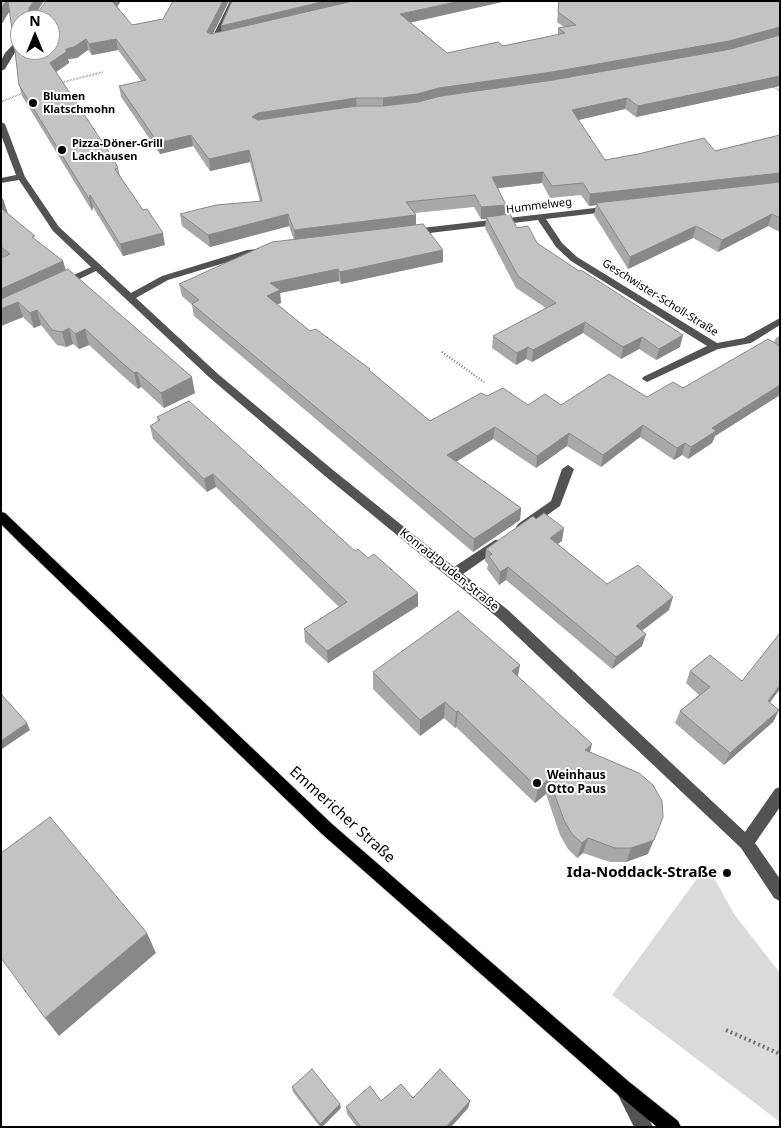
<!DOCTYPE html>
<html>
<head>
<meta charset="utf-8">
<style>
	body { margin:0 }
	#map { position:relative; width:781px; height:1128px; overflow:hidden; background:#fff; font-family:"Noto Sans",sans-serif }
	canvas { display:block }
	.frame { position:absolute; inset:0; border:2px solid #000; pointer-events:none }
	.north { position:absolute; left:10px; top:10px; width:50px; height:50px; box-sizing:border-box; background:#fff; border:1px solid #999; border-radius:50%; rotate:0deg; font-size:14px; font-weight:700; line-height:20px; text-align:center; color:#000 }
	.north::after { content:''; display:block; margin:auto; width:18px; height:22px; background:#000; clip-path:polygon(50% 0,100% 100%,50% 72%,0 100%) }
</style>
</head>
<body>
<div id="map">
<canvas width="781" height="1128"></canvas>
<div class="frame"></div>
<div class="north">N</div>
</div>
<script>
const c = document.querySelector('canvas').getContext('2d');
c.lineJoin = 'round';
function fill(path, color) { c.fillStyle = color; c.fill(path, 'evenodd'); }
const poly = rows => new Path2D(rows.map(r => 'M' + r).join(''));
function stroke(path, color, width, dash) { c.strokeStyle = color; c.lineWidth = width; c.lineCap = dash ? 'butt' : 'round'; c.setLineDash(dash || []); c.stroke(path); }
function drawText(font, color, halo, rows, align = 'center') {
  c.font = font + ' "Noto Sans",sans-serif'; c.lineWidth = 4; c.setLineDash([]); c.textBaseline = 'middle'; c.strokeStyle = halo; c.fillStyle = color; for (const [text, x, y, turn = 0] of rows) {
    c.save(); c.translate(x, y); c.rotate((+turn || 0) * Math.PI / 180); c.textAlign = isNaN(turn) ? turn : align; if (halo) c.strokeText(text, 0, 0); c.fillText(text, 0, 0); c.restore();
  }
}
const green = poly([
	[707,865,734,914,780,973,780,1122,612,995]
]);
const pathFar2 = poly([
	[60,83,103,72],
	[772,86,780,91],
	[1,102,25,92]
]);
const pathFar1 = poly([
	[442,352,484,382]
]);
const path = poly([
	[726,1030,780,1054]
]);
const minor = poly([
	[230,1,236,1,218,42,212,43,210,42,230,1],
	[20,37,20,44,5,69,1,71,1,61,5,53,20,37],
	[1,122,5,124,25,177,59,227,131,293,162,276,247,250,270,248,270,252,251,255,168,280,136,298,218,374,333,470,454,567,495,540,503,540,505,543,503,546,463,574,508,610,745,832,775,789,780,787,780,807,755,843,780,879,780,901,774,898,741,848,498,618,325,476,210,378,96,271,65,286,59,286,59,282,91,267,53,231,19,180,1,183,1,178,16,175,1,135,1,122],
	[612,206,615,207,615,211,546,219,562,243,577,257,717,343,744,338,780,318,780,325,751,343,718,349,647,382,642,379,643,377,707,346,571,261,556,247,538,220,413,235,408,232,413,229,612,206],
	[568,465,574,469,560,506,526,530,518,530,516,527,518,524,551,501,562,469,568,465],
	[626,1084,632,1087,653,1127,634,1127,617,1093,620,1087,626,1084]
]);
const major = poly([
	[1,512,5,513,332,824,628,1081,678,1121,681,1127,657,1127,616,1093,322,834,23,546,1,524,1,512]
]);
const wall = poly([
	[1,1,44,1,38,11,117,7,132,25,163,19,173,1,229,1,213,34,410,22,447,53,503,46,558,35,558,28,564,27,557,22,559,1,780,1,780,86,636,117,625,109,578,120,605,160,715,151,780,135,780,232,768,226,718,252,693,238,628,269,594,215,596,205,589,206,581,195,550,198,542,183,498,188,505,215,517,228,680,347,656,360,639,349,621,359,583,333,532,362,526,359,516,365,492,348,493,336,546,308,516,288,485,228,486,219,481,219,474,207,415,213,416,215,416,225,443,250,443,262,341,284,339,281,280,293,281,303,277,304,310,331,370,369,370,371,430,421,487,396,528,405,561,405,647,397,683,388,774,342,776,338,780,336,780,395,715,436,712,443,688,459,682,455,674,460,640,437,601,467,567,446,536,468,493,439,456,462,521,508,520,520,473,552,194,316,192,305,182,296,179,284,294,240,289,226,210,247,182,226,180,214,260,202,250,162,210,171,193,146,160,154,121,97,119,86,141,81,118,50,92,55,88,50,77,58,68,59,69,63,56,72,118,168,120,176,165,245,123,256,93,207,92,211,22,96,19,85,16,39,15,40,10,10,1,25],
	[1,197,3,199,8,214,37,241,63,261,66,270,195,393,164,408,141,387,138,389,124,377,89,345,79,349,73,344,66,347,57,345,41,325,34,328,23,317,1,326],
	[157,417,355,551,368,558,418,593,418,606,328,663,305,642,304,629,339,607,216,487,207,492,153,439,150,426,158,422],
	[562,541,557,544,607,584,669,610,642,631,646,634,642,646,612,669,506,580,499,585,487,569,488,564,485,561,486,549],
	[690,671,742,681,779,710,773,722,724,765,675,723,680,711,699,695,686,683],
	[373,672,518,677,590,752,648,854,626,862,610,862,583,853,577,858,568,849,560,835,546,794,535,803,456,727,455,728,444,718,420,736,373,689],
	[292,1087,341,1108,322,1127,320,1127,293,1092],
	[413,1098,470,1101,468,1108,451,1127,357,1127,347,1114,346,1107,381,1101]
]);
const shadedWall = poly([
	[6,1,9,1,11,9,1,25,1,9],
	[34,1,44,1,31,19,29,8],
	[112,1,121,1,114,12],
	[223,1,229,1,208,43,207,32],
	[325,1,369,1,222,36,221,26],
	[460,1,507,1,400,25,400,14],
	[17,24,20,35,15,40,12,29],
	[780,27,779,37,727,52,383,109,383,98],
	[86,39,88,50,77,58,68,59,69,63,53,74,50,63,66,49],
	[116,39,118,50,92,55,89,44],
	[780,76,780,86,636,117,638,106],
	[356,98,357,109,259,124,252,117,258,113],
	[627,98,625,109,570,122,572,110],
	[191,135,193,146,160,154,158,143],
	[249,150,250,162,210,171,209,159],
	[543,172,542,183,491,189,492,177],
	[780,173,780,184,596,203,596,205,589,206,590,194],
	[90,195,93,207,92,211,89,199],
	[3,199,8,214,1,216,1,200],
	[506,205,505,216,486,217,486,219,481,219,481,207],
	[288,214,289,226,210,247,208,235],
	[772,214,768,226,718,252,722,240],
	[416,215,416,227,295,242,294,230],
	[696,226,693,238,628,269,630,257],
	[163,233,165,245,123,256,120,244],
	[443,250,443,262,341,284,340,272],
	[63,261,67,276,1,307,1,289],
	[338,269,339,281,280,293,281,303,268,308,267,296,270,283],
	[18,302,23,317,1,326,1,309],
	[37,310,41,325,34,328,30,313],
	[585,322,583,333,532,362,533,350],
	[69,328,73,344,66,347,62,332],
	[85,329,89,345,79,349,75,334],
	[683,335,680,347,656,360,659,349],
	[642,337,639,349,621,359,623,347],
	[528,347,526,359,516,365,517,353],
	[137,372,141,387,138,389,134,373],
	[192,377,195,393,164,408,161,393],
	[780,385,780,395,715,436,712,443,688,459,691,447,712,428],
	[643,425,640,437,601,467,603,455],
	[495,427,493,439,447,467,447,455],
	[569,433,567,446,536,468,537,456],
	[685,443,682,455,674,460,677,448],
	[213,474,216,487,207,492,204,479],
	[521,508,520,520,473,552,474,539],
	[564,528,562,541,547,551,550,538],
	[508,567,506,580,499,585,500,572],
	[418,593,418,606,328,663,327,651],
	[673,597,669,610,632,638,636,626],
	[646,634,642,646,612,669,616,657],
	[520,665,517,681,512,671],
	[780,685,780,689,762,713,768,701],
	[445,702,444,718,420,736,420,720],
	[779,710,773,722,724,765,730,753],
	[458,711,456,727,455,728,456,712],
	[27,723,30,730,2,749,1,748,1,741],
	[592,744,588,760,585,750],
	[549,779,546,794,535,803,538,788],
	[588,838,583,853,577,858,582,843],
	[654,840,648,854,626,862,631,848],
	[147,933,156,953,59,1036,45,1018],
	[470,1101,468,1108,451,1127,446,1127],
	[340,1104,341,1108,322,1127,320,1127,320,1124]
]);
const building = poly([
	[1,1,6,1,1,9,1,1],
	[8,1,34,1,29,8,29,11,39,11,46,1,112,1,132,25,163,19,173,1,223,1,207,32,211,34,353,1,460,1,400,14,447,53,498,42,503,46,565,33,558,28,576,25,558,12,559,1,780,1,780,27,729,41,552,72,439,88,417,94,383,98,356,98,258,113,252,117,258,120,357,106,383,106,418,102,441,96,553,80,731,49,780,35,780,76,638,106,627,98,572,110,605,160,638,154,704,138,715,151,780,135,780,173,590,194,583,183,552,186,543,172,492,177,506,205,481,207,475,195,406,202,416,215,294,230,288,214,208,235,180,214,216,205,262,201,249,150,209,159,191,135,158,143,119,86,146,80,116,39,89,44,86,39,74,47,66,49,66,52,50,63,113,158,118,168,115,169,143,210,147,209,163,233,120,244,90,195,89,199,19,85,14,43,19,34,19,26,17,24,12,29,8,1],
	[20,20,50,20,50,50,20,50,20,20],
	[232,1,325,1,221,26,232,1],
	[780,182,780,218,772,214,722,240,696,226,630,257,596,203,780,182],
	[1,208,35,236,32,237,63,261,1,289,1,258,10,254,1,247,1,208],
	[510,214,517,228,528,226,537,243,579,271,581,270,683,335,659,349,642,337,623,347,585,322,533,350,528,347,517,353,493,336,556,303,518,276,486,217,510,214],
	[423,224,443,250,340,272,338,269,270,283,280,290,267,296,310,331,316,329,370,369,369,370,430,421,481,393,487,396,503,388,528,405,545,394,561,405,609,374,647,397,673,382,683,388,768,339,780,346,780,385,712,428,716,431,691,447,685,443,677,448,643,425,603,455,569,433,537,456,495,427,447,455,521,508,474,539,192,304,199,300,179,284,272,242,423,224],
	[68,269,192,377,161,393,137,372,134,373,120,361,85,329,75,334,69,328,62,332,52,330,37,310,30,313,18,302,1,309,1,299,68,269],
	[189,401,355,551,358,549,368,558,374,554,418,593,327,651,304,629,347,602,213,474,204,479,150,426,160,420,157,417,189,401],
	[544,513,564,528,550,538,607,584,638,565,673,597,636,626,646,634,616,657,508,567,500,572,489,556,492,554,486,549,533,516,536,519,544,513],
	[458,611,520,665,512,671,592,744,585,750,639,773,653,785,662,801,663,817,654,840,631,848,615,848,588,838,582,843,572,834,564,820,549,779,538,788,458,711,456,712,445,702,420,720,373,672,458,611],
	[780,633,780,685,768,701,779,710,730,753,680,711,710,687,690,671,710,655,742,681,780,633],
	[1,694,27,723,1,741,1,694],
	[50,817,147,933,45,1018,1,958,1,853,50,817],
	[312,1069,340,1104,320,1124,292,1087,312,1069],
	[440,1069,470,1101,446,1127,361,1127,346,1107,370,1086,381,1101,401,1084,413,1098,440,1069]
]);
const markers = [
	[33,103,5,"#000"],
	[62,150,5,"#000"],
	[537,783,5,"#000"],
	[727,873,5,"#000"]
];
const farPoinames = [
	["Blumen",43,97],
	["Klatschmohn",43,110],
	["Pizza-Döner-Grill",72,144],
	["Lackhausen",72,157]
];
const farStreetnames = [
	["Hummelweg",539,206,-7],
	["Geschwister-Scholl-Straße",660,298,32]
];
const streetNames = [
	["Konrad-Duden-Straße",449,570,39]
];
const poiNames = [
	["Weinhaus",547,776],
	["Otto Paus",547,790]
];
const nearStreetnames = [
	["Emmericher Straße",342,815,42]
];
const nearPoinames = [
	["Ida-Noddack-Straße",717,873]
];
fill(green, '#dadada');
stroke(major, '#dbdbdb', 2);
stroke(pathFar2, '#757575', 2, [0.5, 1]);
stroke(pathFar1, '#757575', 2.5, [1, 2]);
stroke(path, '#757575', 4, [2, 3]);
fill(minor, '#535353');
fill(major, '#000');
fill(wall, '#a8a8a8');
fill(shadedWall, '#888');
fill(building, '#c3c3c3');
stroke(building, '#888', 1);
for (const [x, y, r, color] of markers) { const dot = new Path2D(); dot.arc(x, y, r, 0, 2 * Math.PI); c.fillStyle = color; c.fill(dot); stroke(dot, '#fff', 2); }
drawText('bold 11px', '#000', '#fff', farPoinames, 'left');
drawText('11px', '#000', '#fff', farStreetnames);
drawText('12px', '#000', '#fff', streetNames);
drawText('bold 12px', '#000', '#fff', poiNames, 'left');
drawText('15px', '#000', '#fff', nearStreetnames);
drawText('bold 15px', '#000', '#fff', nearPoinames, 'right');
</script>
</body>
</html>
